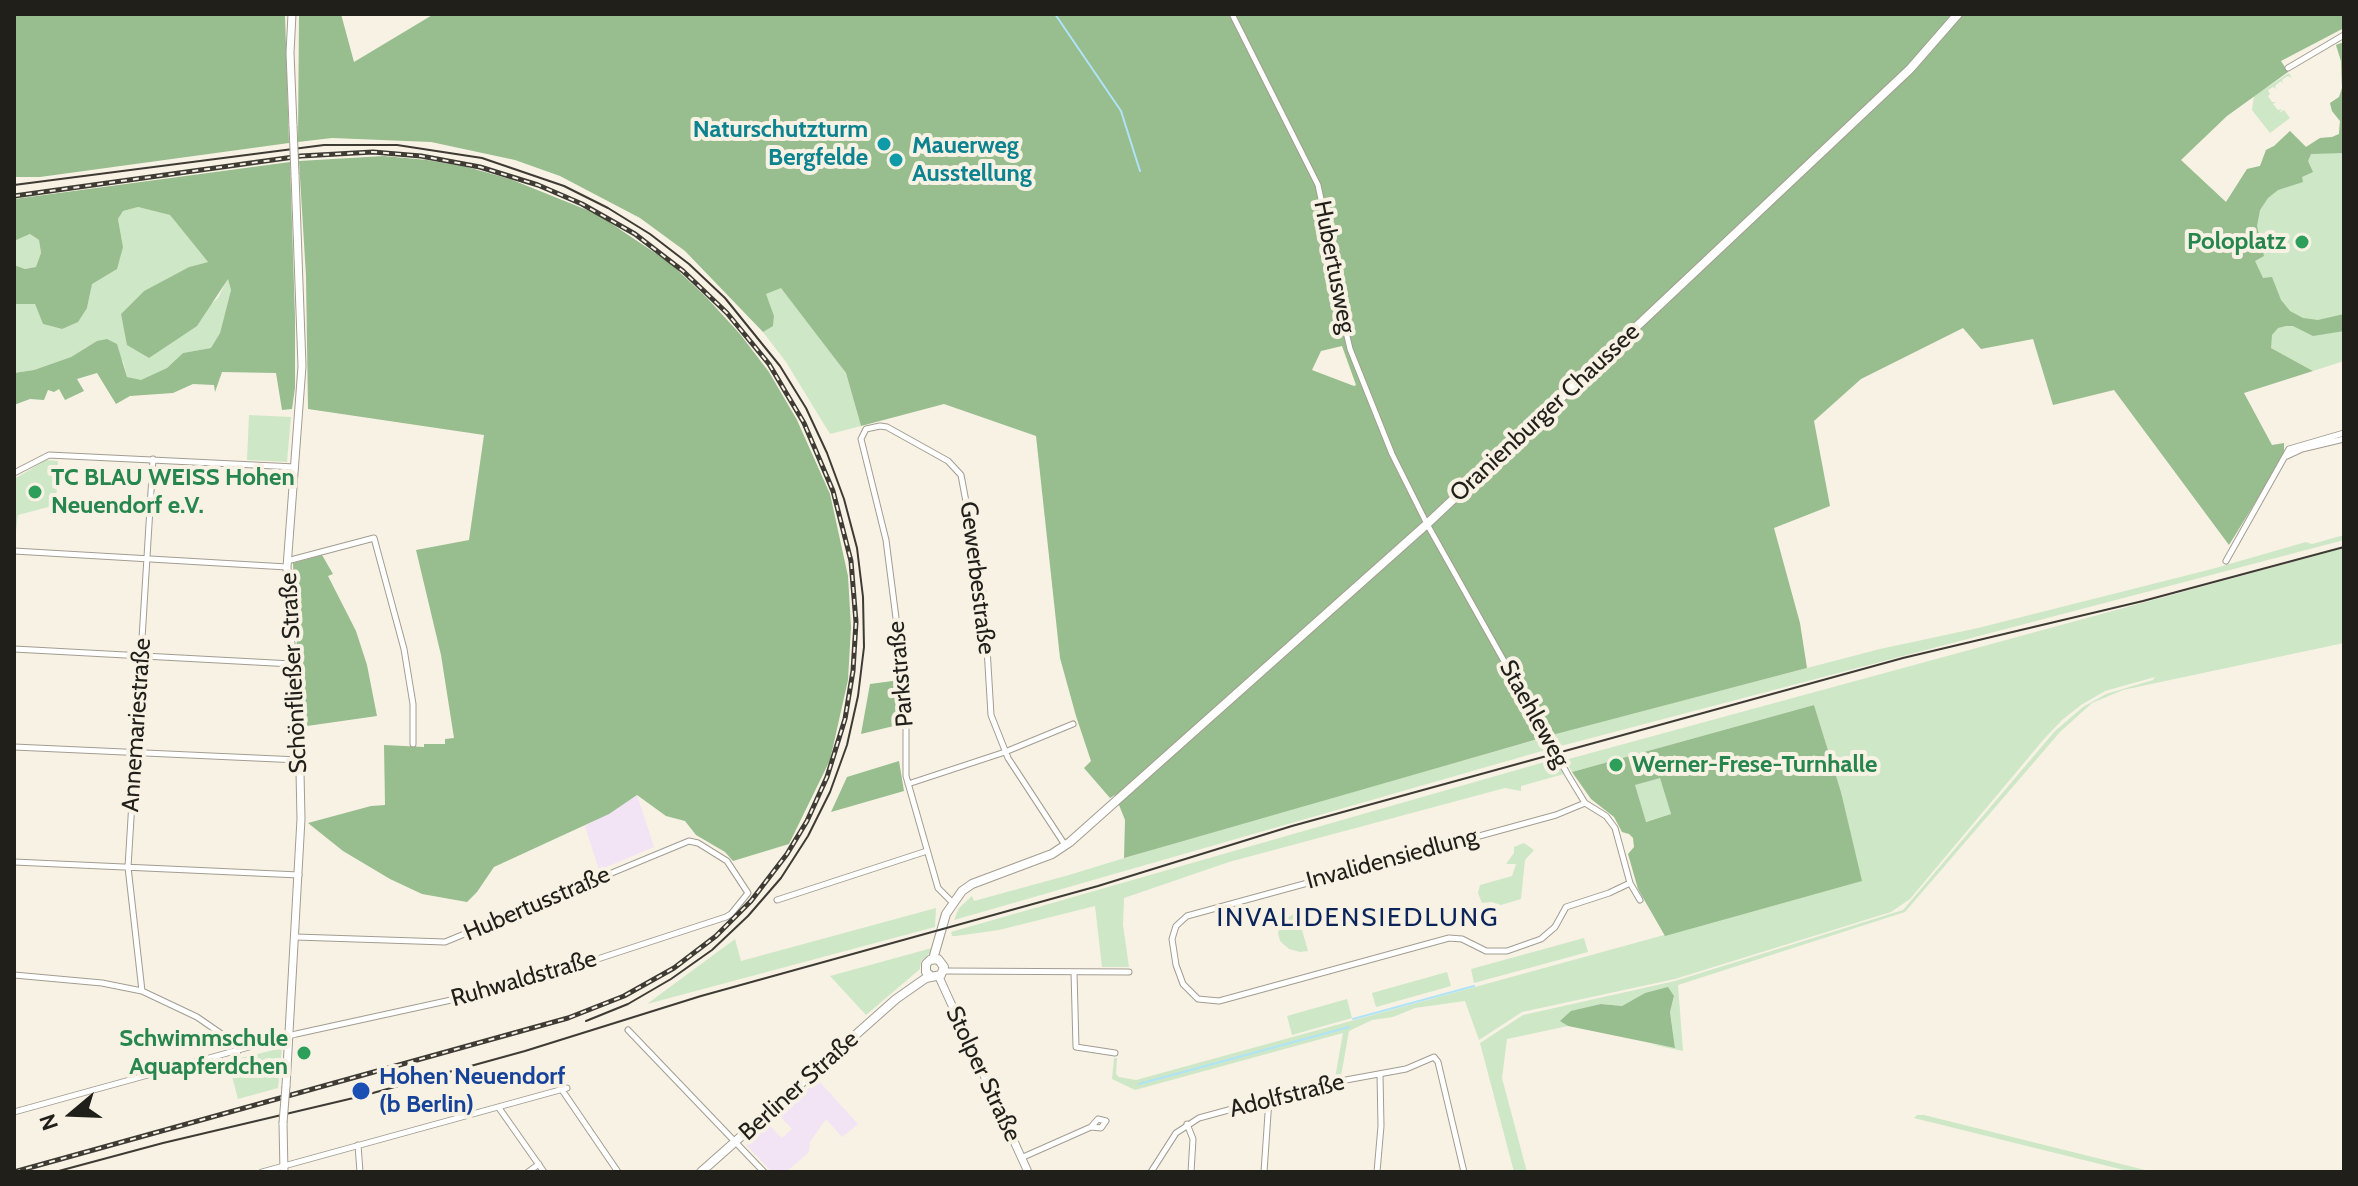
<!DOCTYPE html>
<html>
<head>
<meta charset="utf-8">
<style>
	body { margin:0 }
	#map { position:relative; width:2358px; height:1186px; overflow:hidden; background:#f8f2e5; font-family:Cabin,sans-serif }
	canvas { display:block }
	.frame { position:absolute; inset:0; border:16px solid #211f1a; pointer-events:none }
	.north { position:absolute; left:32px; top:1074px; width:80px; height:80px; -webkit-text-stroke:6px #f8f2e5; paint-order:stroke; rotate:251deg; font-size:22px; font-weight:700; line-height:32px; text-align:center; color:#211f1a }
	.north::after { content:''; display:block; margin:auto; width:28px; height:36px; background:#211f1a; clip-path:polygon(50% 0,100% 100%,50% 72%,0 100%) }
</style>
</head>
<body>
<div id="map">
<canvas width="2358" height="1186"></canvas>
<div class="frame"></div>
<div class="north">N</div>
</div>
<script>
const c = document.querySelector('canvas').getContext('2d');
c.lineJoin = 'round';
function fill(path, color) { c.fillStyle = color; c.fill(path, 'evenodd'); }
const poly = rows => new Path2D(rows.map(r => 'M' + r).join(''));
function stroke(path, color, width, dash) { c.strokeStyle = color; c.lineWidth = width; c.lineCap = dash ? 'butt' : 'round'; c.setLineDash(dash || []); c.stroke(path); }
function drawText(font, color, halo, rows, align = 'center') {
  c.font = font + ' Cabin,sans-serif'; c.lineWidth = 8; c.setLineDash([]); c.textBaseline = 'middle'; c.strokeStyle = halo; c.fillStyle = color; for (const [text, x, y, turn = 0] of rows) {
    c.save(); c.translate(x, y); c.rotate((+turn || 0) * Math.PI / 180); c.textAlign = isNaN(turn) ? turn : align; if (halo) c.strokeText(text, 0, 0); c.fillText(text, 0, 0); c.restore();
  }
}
const education = poly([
	[637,795,654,847,599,870,585,826],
	[818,1080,858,1124,842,1137,826,1119,810,1142,809,1152,786,1172,772,1172,746,1145,769,1125,782,1138,792,1129,779,1115]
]);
const green = poly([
	[2344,42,2344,361,2313,371,2271,348,2180,160,2226,202,2247,169,2260,166,2266,150,2274,146,2290,131,2306,147,2320,138,2332,137,2339,134,2340,121,2332,111,2330,103,2339,97,2342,88,2341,61,2336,45],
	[2289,73,2292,78,2288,76,2282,80,2283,84,2281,81,2275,86,2276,89,2273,87,2268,90,2270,94,2268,96,2272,102,2276,102,2273,104,2278,110,2282,109,2279,113,2284,110,2290,118,2270,133,2252,110,2254,96],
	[138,207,170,215,208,262,189,267,144,291,121,314,128,345,149,358,218,298,228,278,231,290,220,333,212,348,183,353,167,368,141,381,127,377,123,361,97,341,71,357,34,370,14,373,14,304,35,304,43,324,62,329,87,308,92,283,123,247,118,219,123,211],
	[30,234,39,240,41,253,37,267,25,269,14,265,14,241],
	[781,287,846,373,861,426,830,434,786,362,763,332,773,325,774,316,765,294],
	[249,415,291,417,287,462,247,460],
	[46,460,58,461,56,505,18,515,14,547,14,479],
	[2344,535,2344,540,1557,747,1550,735,1880,649,1978,628,2212,569,2306,542,2312,544],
	[2344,548,2344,643,2123,690,2092,703,2060,732,1905,912,1678,985,1683,1051,1650,1044,1675,1047,1670,1012,1674,997,1645,993,1622,1006,1601,1004,1561,1021,1568,1026,1507,1039,1502,1078,1527,1172,1514,1172,1480,1043,1523,1015,1675,981,1903,910,2055,731,2083,707,2106,694,2153,680,2155,677,2105,691,2081,705,2062,720,2044,739,1910,899,1891,912,1675,979,1522,1012,1479,1040,1465,1001,1415,1008,1393,1017,1372,1020,1349,1031,1341,1076,1335,1078,1343,1033,1135,1090,1112,1079,1114,1058,1117,1058,1116,1074,1119,1077,1136,1080,1861,881,1841,792,1814,705,1572,772,1565,760],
	[1543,738,1549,749,954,920,959,908,972,896,974,901,1069,875,1216,830],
	[1555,759,1564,774,1521,786,1521,791,1505,788,1229,862,1124,898,1123,925,1129,967,1102,967,1095,906,999,930,956,936,952,936,951,932],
	[1660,777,1671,814,1645,822,1634,785],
	[1524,843,1534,850,1525,860,1521,899,1501,905,1492,902,1482,903,1478,893,1480,885,1512,876,1516,864,1506,864,1514,853,1514,847],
	[936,908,935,927,647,1004,735,939,741,961],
	[1297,912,1308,951,1300,952,1289,949,1280,941,1278,933,1281,922],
	[1584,938,1588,952,1474,983,1471,969],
	[932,948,930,953,921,961,920,969,866,1015,830,976],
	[1447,972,1451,986,1376,1007,1372,993],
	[1347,999,1352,1018,1292,1035,1287,1016],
	[282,1048,278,1088,238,1099,228,1061],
	[1917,1115,1924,1115,2153,1172,2132,1172,1914,1118]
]);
const forest = poly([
	[14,14,285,14,289,143,40,177,14,177],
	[299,14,341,14,354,62,434,14,2344,14,2344,28,2281,61,2288,72,2227,116,2181,160,2226,202,2247,169,2260,166,2266,150,2274,146,2290,131,2306,147,2320,138,2332,137,2339,134,2340,121,2332,111,2330,103,2339,97,2342,88,2341,61,2336,45,2344,42,2344,153,2311,154,2308,161,2313,172,2302,177,2303,182,2278,190,2268,198,2260,210,2257,226,2264,256,2255,261,2263,278,2272,277,2281,300,2290,311,2303,318,2318,320,2344,314,2344,331,2313,336,2293,326,2286,326,2278,328,2272,335,2271,348,2313,371,2244,393,2272,445,2284,443,2284,456,2229,545,2114,390,2053,405,2033,339,1981,349,1963,328,1861,379,1814,421,1830,506,1774,528,1800,623,1807,668,1552,735,1124,858,1125,820,1115,795,1110,798,1084,768,1091,761,1076,716,1060,658,1036,436,944,404,861,426,846,373,781,288,766,294,774,316,773,326,763,332,685,251,640,218,560,176,515,160,431,142,332,138,298,142],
	[1342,346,1356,385,1354,386,1312,370,1321,351],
	[384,156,427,160,467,167,510,179,597,214,670,263,707,298,740,334,769,372,797,420,830,494,848,576,851,627,848,680,830,760,789,844,733,861,725,852,696,835,685,821,666,816,637,795,609,814,494,867,477,892,467,902,422,894,390,879,343,851,308,823,371,806,385,805,384,745,424,747,424,744,445,744,445,739,454,738,441,655,416,550,469,540,484,435,308,409,306,276,299,161],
	[290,162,295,317,295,388,292,409,282,410,276,373,222,372,215,392,214,385,193,384,173,393,130,396,116,404,97,373,77,379,84,391,65,400,59,389,54,392,48,390,44,400,30,399,14,405,14,373,34,370,71,357,97,341,107,339,117,344,127,377,141,380,167,368,183,353,211,348,220,333,231,290,228,279,197,326,149,358,127,345,121,314,144,291,189,267,208,262,170,215,138,207,123,211,118,219,123,247,117,269,92,284,87,308,78,322,62,329,43,324,35,304,14,304,14,265,25,269,36,267,41,253,39,240,30,234,14,241,14,199],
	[322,555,333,574,328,576,356,631,367,665,377,716,307,726,297,651,293,563],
	[900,680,902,724,861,734,870,684],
	[1814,705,1841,792,1862,881,1665,936,1638,889,1628,854,1634,847,1633,838,1629,834,1622,832,1614,817,1591,799,1572,772],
	[1660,778,1671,814,1646,822,1635,785],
	[899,761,904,791,831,812,847,777],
	[1668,987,1674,996,1670,1012,1675,1048,1568,1026,1560,1021,1571,1011,1601,1004,1622,1006,1645,993]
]);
const stream = poly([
	[1055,14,1121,111,1140,171],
	[1353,1019,1474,986],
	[1139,1084,1349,1027]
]);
const minor = poly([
	[1232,14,1318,185,1325,218,1334,280,1350,349,1392,454,1427,524,1568,775,1585,803,1606,816,1615,828,1630,883,1640,900],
	[2288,68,2344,35],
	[2287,456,2302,449,2344,439],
	[14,473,49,455,295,467],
	[14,551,287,567],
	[287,561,374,538,404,649,413,704,413,744],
	[2226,561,2289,449,2344,433],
	[14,649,292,664],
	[14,747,299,760],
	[908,784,1005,752,1073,724],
	[1585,803,1556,815,1187,916,1176,926,1172,939,1176,965,1183,984,1198,999,1219,1001,1449,938,1462,939,1486,951,1507,951,1541,939,1555,927,1566,907,1609,893,1630,883],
	[14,862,299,875],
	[777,900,927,851],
	[953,903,938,888,906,776,906,696,886,540,861,439,866,429,880,426,887,427,948,461,961,475,984,598,991,715,1008,758,1065,845],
	[944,971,1129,972],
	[1074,972,1076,1047,1115,1053],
	[14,975,102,983,142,991,197,1017,236,1044,238,1051],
	[142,991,128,867,153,459],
	[628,1030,764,1172],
	[562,1090,618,1172],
	[499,1108,544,1172],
	[14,1112,296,1034,515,986,726,917,731,914,748,893,727,861,698,843,689,841,445,942,296,937],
	[1187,1124,1193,1139,1191,1172],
	[358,1145,360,1172],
	[1021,1158,1091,1127,1101,1128,1106,1121,1098,1119,1091,1127],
	[262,1172,567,1088],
	[528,1172,539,1164],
	[1151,1172,1176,1133,1199,1118,1324,1084,1406,1069,1434,1057,1438,1062,1464,1172],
	[1264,1172,1269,1099],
	[1377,1172,1381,1126,1380,1074]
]);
const secondary = poly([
	[292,14,290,53,293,126],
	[939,977,1028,1172],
	[286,1086,301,819,299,724,292,664,287,567,302,366,295,175],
	[283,1123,284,1172]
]);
const primary = poly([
	[933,959,946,914,962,891,972,884,1052,854,1070,842,1427,524,1910,69,1958,14],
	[701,1172,896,999,926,978,941,975,944,967,938,959,930,960,926,964,926,972,931,976]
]);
const tram = poly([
	[14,185,324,145,397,145,482,158,564,186,608,208,650,234,689,264,725,298,780,366,806,408,827,453,844,499,857,548,863,597,864,647,858,696,847,745,830,792,808,836,781,878,748,916,712,950,671,979,628,1004,586,1021],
	[55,1172,163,1143,362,1096,525,1051,701,996,1098,886,1292,826,1903,658,2143,601,2344,547]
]);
const rail = poly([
	[14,196,301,156,373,152,421,156,480,167,538,185,582,204,635,234,683,271,727,313,769,364,804,423,833,491,851,561,856,622,853,671,845,719,827,777,807,821,787,854,751,901,716,936,674,968,624,996,568,1018,14,1172]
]);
const secondaryBridge = poly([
	[293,126,295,175],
	[283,1123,286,1086]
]);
const markers = [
	[884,144,8,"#0f9aa8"],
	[896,160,8,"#0f9aa8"],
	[2302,242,8,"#2e9e5b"],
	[35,492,8,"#2e9e5b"],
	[1616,765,8,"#2e9e5b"],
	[304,1053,8,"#2e9e5b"],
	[361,1091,10,"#1a4fb4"]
];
const cultureNames = [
	["Naturschutzturm",868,130],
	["Bergfelde",868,158],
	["Mauerweg",912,146,"left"],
	["Ausstellung",912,174,"left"]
];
const leisureNames = [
	["Poloplatz",2286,242],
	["TC BLAU WEISS Hohen",51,478,"left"],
	["Neuendorf e.V.",51,506,"left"],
	["Werner-Frese-Turnhalle",1632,765,"left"],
	["Schwimmschule",288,1039],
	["Aquapferdchen",288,1067]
];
const streetNames = [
	["Hubertusweg",1334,267,79],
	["Oranienburger Chaussee",1545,413,-43],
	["Gewerbestraße",977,578,83],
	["Schönfließer Straße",294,673,-93],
	["Parkstraße",901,674,-95],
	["Staehleweg",1534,714,61],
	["Annemariestraße",137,725,-86],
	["Invalidensiedlung",1392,859,-15],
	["Hubertusstraße",537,904,-23],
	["Ruhwaldstraße",524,979,-16],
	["Stolper Straße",983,1074,65],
	["Berliner Straße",799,1086,-42],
	["Adolfstraße",1287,1096,-14]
];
const transitNames = [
	["Hohen Neuendorf",379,1077],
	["(b Berlin)",379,1105]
];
const neighbourhoodNames = [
	["INVALIDENSIEDLUNG",1358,918]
];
fill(education, '#f2e3f5');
fill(green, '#cee7c7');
fill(forest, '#98bd8e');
stroke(stream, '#afe3f8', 2);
stroke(minor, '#a39d91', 7);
stroke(secondary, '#a39d91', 9);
stroke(primary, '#a39d91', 10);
stroke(minor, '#fff', 5);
stroke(secondary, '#fff', 7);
stroke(primary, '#fff', 8);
stroke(tram, '#3e3b35', 2);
stroke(rail, '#3e3b35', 5);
stroke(rail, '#f8f2e5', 2, [6]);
stroke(secondaryBridge, '#a39d91', 9, []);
stroke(secondaryBridge, '#fff', 7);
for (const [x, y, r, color] of markers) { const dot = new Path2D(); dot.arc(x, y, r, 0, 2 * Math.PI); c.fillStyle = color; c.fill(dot); stroke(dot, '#f8f2e5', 3); }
drawText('bold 24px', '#0d838f', '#f8f2e5', cultureNames, 'right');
drawText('bold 24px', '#27864d', '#f8f2e5', leisureNames, 'right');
drawText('24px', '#211f1a', '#f8f2e5', streetNames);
drawText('bold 24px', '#164399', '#f8f2e5', transitNames, 'left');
c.letterSpacing = '2px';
drawText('26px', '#0b255a', '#f8f2e5', neighbourhoodNames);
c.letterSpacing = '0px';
</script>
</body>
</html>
